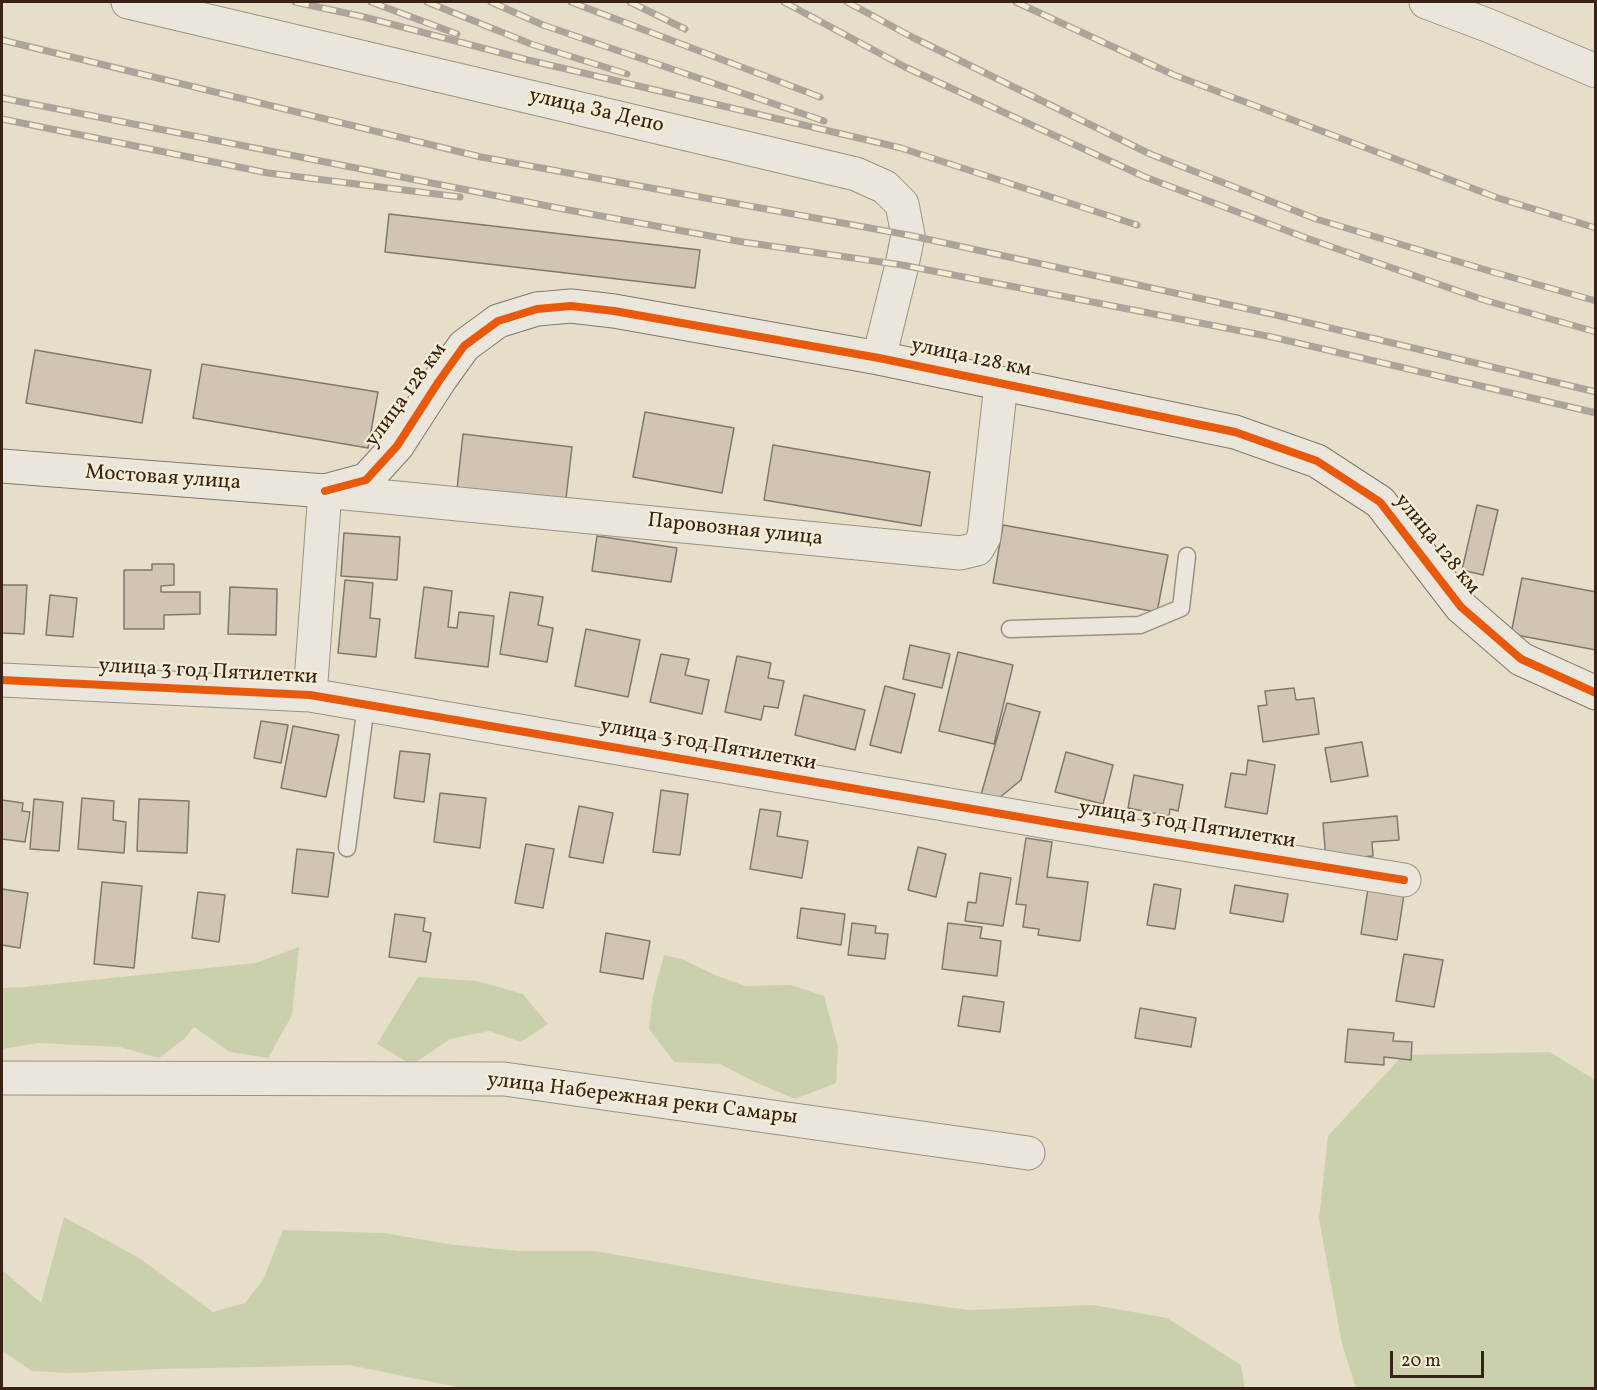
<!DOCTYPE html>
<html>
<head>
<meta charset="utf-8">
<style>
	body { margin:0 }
	#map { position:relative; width:1597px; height:1390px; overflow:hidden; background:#e6dec9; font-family:Vollkorn,serif }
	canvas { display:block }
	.frame { position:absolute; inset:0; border:3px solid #382216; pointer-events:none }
	.scale { position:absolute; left:1390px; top:1351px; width:94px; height:27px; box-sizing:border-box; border:3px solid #382216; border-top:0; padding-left:8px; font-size:18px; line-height:21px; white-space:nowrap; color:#382216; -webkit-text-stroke:4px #f7edd4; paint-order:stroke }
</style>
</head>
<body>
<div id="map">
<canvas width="1597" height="1390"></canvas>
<div class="frame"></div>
<div class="scale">20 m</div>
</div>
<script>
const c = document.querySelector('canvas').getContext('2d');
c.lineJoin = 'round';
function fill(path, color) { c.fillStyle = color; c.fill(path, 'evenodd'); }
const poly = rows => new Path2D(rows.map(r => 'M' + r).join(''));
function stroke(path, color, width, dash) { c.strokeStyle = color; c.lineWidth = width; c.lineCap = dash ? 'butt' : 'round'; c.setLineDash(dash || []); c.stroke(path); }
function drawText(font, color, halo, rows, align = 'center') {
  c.font = font + ' Vollkorn,serif'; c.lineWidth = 4.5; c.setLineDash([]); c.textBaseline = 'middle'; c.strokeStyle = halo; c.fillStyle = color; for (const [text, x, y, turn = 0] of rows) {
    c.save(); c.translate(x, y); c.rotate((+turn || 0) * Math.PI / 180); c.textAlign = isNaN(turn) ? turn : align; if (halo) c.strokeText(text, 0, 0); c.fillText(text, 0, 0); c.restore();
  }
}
const green = poly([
	[299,947,292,1015,268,1058,230,1052,194,1027,184,1039,159,1058,120,1047,39,1043,2,1049,2,988,24,987,256,963],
	[664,955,682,959,715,975,745,986,791,985,824,996,838,1047,836,1083,795,1099,755,1082,720,1064,674,1062,649,1029,653,996],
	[418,977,477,981,523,994,548,1024,521,1042,489,1031,450,1039,412,1065,377,1044],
	[1550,1052,1595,1080,1595,1388,1356,1388,1342,1344,1319,1219,1328,1136,1403,1055],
	[64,1217,139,1258,213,1312,245,1303,263,1280,283,1230,384,1233,455,1245,519,1251,595,1251,794,1286,969,1310,1093,1305,1167,1318,1241,1365,1245,1388,462,1388,349,1365,162,1369,71,1373,32,1371,2,1351,2,1270,41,1303]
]);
const building = poly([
	[389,214,700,250,695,288,385,252,389,214],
	[35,350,151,370,142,423,26,403,35,350],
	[202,364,378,392,368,448,193,418,202,364],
	[645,412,734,428,722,493,633,477,645,412],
	[463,434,572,447,565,507,457,489,463,434],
	[773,445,930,472,921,526,764,500,773,445],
	[1477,505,1498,510,1483,575,1462,570,1477,505],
	[1003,525,1168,555,1157,612,993,583,1003,525],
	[344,533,400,537,397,580,341,576,344,533],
	[597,536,677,548,671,582,592,571,597,536],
	[152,564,174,564,174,585,161,586,161,592,200,592,200,614,164,615,164,629,124,629,124,570,152,570,152,564],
	[1522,578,1596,592,1596,650,1511,634,1522,578],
	[345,580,373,583,370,618,380,619,376,657,338,653,345,580],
	[2,585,27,585,24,634,2,633,2,585],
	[230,587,277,589,276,635,228,634,230,587],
	[424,587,452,591,448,627,457,628,459,612,494,616,488,667,415,658,424,587],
	[510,592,543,597,538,625,553,628,547,662,500,654,510,592],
	[50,595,77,598,73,637,46,635,50,595],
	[586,629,640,640,628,697,575,686,586,629],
	[910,645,950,654,942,688,903,679,910,645],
	[958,652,1013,665,994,744,939,731,958,652],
	[661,654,689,659,685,675,709,680,702,714,650,702,661,654],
	[737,656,771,663,768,678,784,681,778,708,764,706,761,720,725,712,737,656],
	[885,686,915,694,901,753,870,745,885,686],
	[1294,688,1296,700,1314,698,1319,734,1263,742,1258,706,1267,705,1265,691,1294,688],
	[804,695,865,710,855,750,795,735,804,695],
	[1007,703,1040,712,1021,780,998,799,981,795,1007,703],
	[261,721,288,725,281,763,254,758,261,721],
	[293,726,339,735,326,797,281,788,293,726],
	[1362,742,1368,776,1331,782,1325,748,1362,742],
	[400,751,430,754,424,802,394,798,400,751],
	[1066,752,1113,765,1103,804,1055,792,1066,752],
	[1248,760,1275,765,1267,814,1225,807,1231,773,1246,775,1248,760],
	[1134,775,1183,785,1178,811,1170,809,1169,816,1128,808,1134,775],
	[661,790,688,794,680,855,653,852,661,790],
	[440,793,486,798,480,848,434,842,440,793],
	[82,798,114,801,113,820,126,822,124,853,78,849,82,798],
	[34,799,63,802,59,851,30,849,34,799],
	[139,799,189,801,187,853,137,851,139,799],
	[2,800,23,803,22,811,30,812,25,842,2,839,2,800],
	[579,806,613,813,603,863,569,857,579,806],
	[760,809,781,812,777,836,808,841,802,878,750,869,760,809],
	[1397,816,1399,840,1372,842,1373,856,1326,860,1323,823,1397,816],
	[1026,838,1052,842,1047,877,1088,882,1080,941,1038,935,1039,929,1023,927,1026,905,1016,904,1026,838],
	[526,844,554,849,543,908,515,903,526,844],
	[918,847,946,854,936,897,908,890,918,847],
	[297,849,334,853,328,897,292,893,297,849],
	[980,873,1011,878,1003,926,965,921,968,902,976,903,980,873],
	[102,882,142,886,134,968,94,964,102,882],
	[1369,882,1405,888,1397,940,1361,934,1369,882],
	[1154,884,1181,889,1175,929,1147,925,1154,884],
	[1235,885,1288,894,1283,922,1230,913,1235,885],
	[2,889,28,893,20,948,2,945,2,889],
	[198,892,225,895,219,942,192,938,198,892],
	[801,908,845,914,841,945,797,938,801,908],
	[395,914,425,918,423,931,431,933,426,962,389,957,395,914],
	[852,923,876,926,875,933,888,934,885,959,848,955,852,923],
	[948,923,982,927,980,938,1001,941,997,976,942,969,948,923],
	[606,933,650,941,643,979,600,972,606,933],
	[1404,954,1443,960,1434,1007,1396,1001,1404,954],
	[963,996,1004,1002,1000,1032,958,1026,963,996],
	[1140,1008,1196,1018,1191,1047,1135,1038,1140,1008],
	[1348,1029,1394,1033,1393,1041,1412,1042,1411,1060,1384,1057,1384,1065,1345,1062,1348,1029]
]);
const lane = poly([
	[1010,629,1140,625,1181,608,1187,556],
	[347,848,366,705]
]);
const street = poly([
	[128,2,856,174,885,187,902,204,908,235,902,265,879,358],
	[1426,2,1487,25,1596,71],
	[2,680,310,695,1060,824,1404,880],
	[310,695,325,491,960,553,977,549,984,537,1001,384],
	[2,1078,504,1079,1028,1153]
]);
const secondary = poly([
	[2,466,325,491,366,480,397,446,439,381,464,346,498,321,537,309,571,306,614,311,879,358,1235,432,1317,461,1380,502,1461,607,1521,659,1596,693]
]);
const rail = poly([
	[295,2,364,17,528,60,901,148,1137,225],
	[371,2,457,34],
	[427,2,531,44,627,74],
	[491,2,543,25,824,121],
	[571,2,820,97],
	[630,2,685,29],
	[784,2,905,67,1145,177,1309,239,1484,300,1596,332],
	[847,2,912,37,1150,154,1316,219,1493,272,1596,301],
	[1016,2,1174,75,1498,198,1596,228],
	[2,40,481,157,908,235,1276,315,1596,392],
	[2,98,563,209,743,242,902,265,1272,337,1596,413],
	[2,119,268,173,460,197]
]);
const cycleway = poly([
	[325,491,366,480,397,446,439,381,464,346,498,321,537,309,571,306,614,311,879,358,1235,432,1317,461,1380,502,1461,607,1521,659,1596,693],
	[2,680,310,695,1060,824,1404,880]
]);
const streetNames = [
	["улица За Депо",596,112,13],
	["улица 128 км",971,359,12],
	["улица 128 км",407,396,-54],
	["Мостовая улица",163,479,4],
	["Паровозная улица",735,531,6],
	["улица 128 км",1436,545,51],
	["улица 3 год Пятилетки",208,673,3],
	["улица 3 год Пятилетки",708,746,10],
	["улица 3 год Пятилетки",1187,826,9],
	["улица Набережная реки Самары",642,1100,7]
];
fill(green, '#cbd0ac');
fill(building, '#d1c4b3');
stroke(building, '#80786d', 1.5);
stroke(lane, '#999284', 19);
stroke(street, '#999284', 35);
stroke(secondary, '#80786d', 35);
stroke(lane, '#ebe6dc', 16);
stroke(street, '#ebe6dc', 33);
stroke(secondary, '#ebe6dc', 33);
stroke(rail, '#aaa49b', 7);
stroke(rail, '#f7edd4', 4.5, [14]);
stroke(cycleway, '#e8590c', 8);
drawText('21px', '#382216', '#f7edd4', streetNames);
</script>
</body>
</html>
